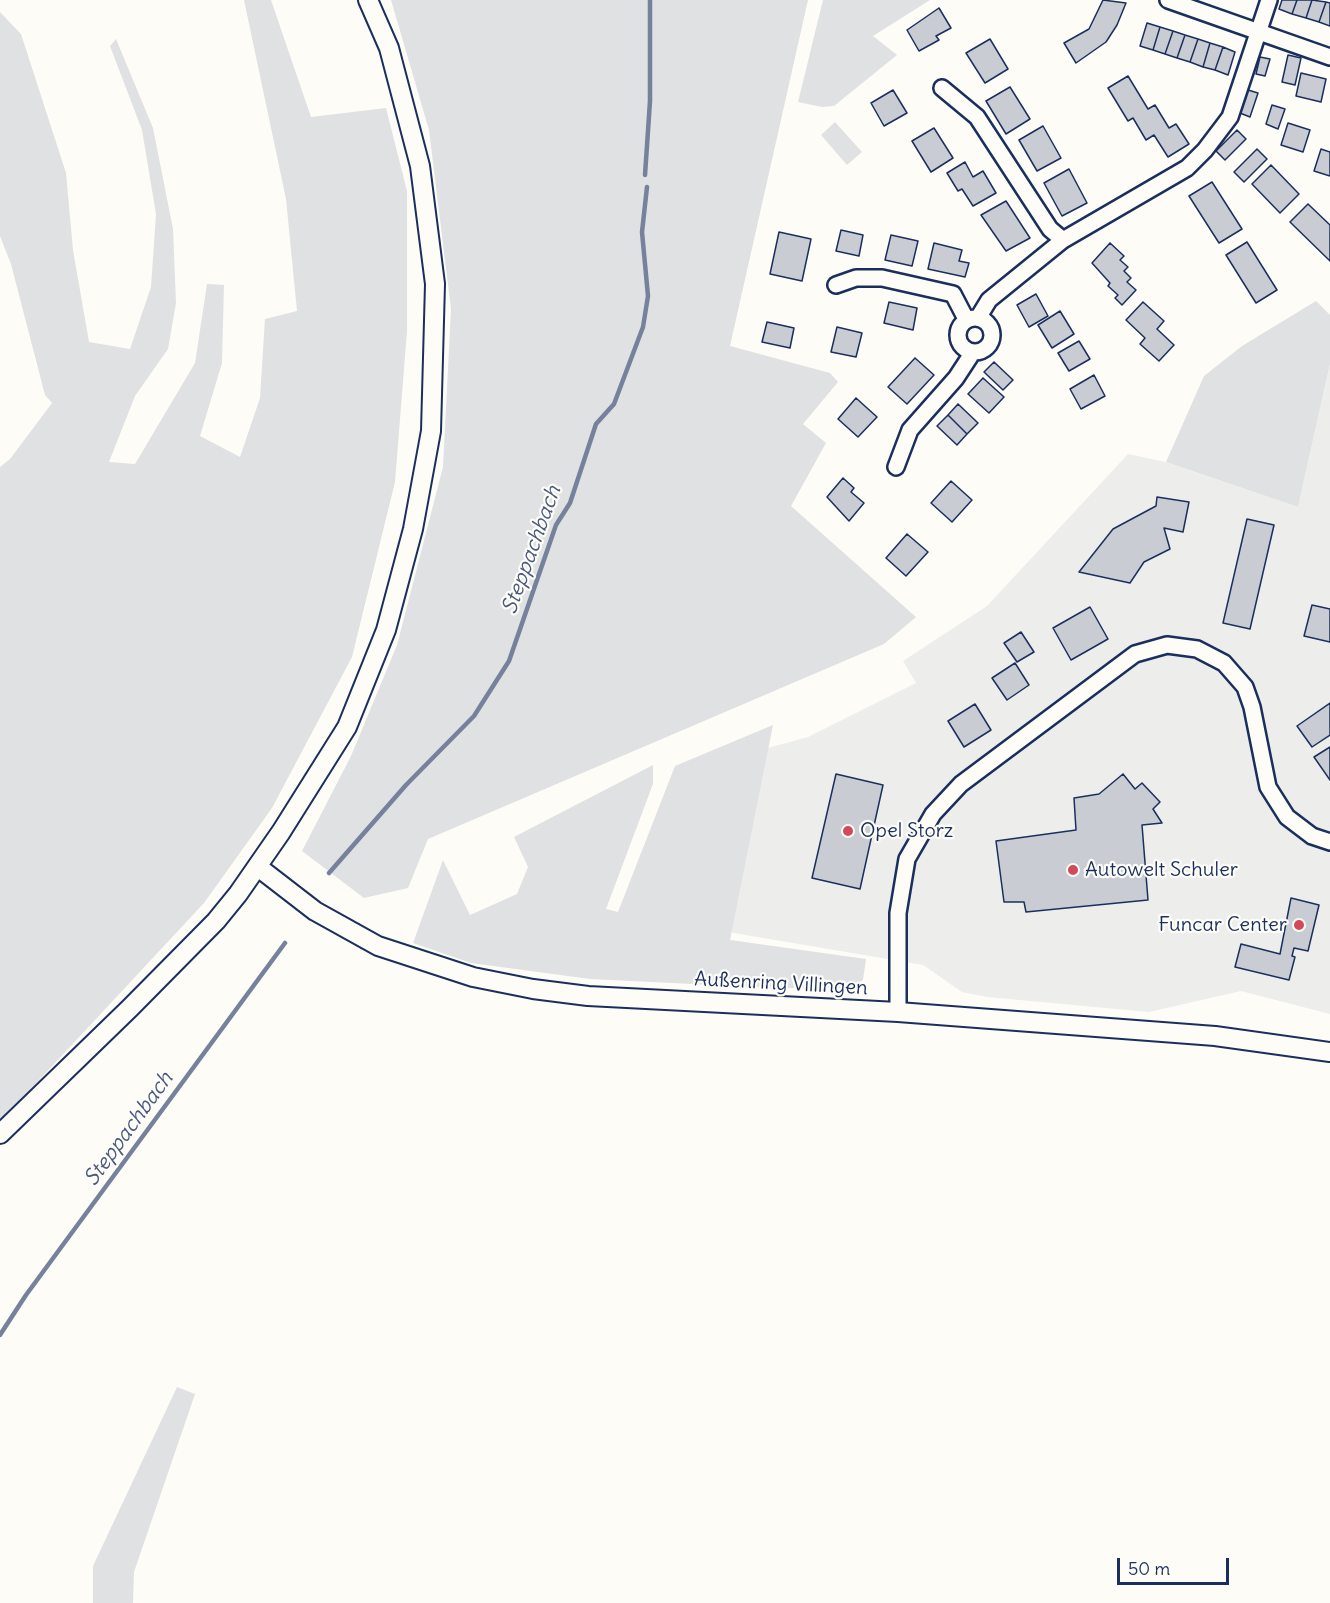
<!DOCTYPE html>
<html>
<head>
<meta charset="utf-8">
<style>
	body { margin:0 }
	#map { position:relative; width:1330px; height:1603px; overflow:hidden; background:#fdfcf7; font-family:Delius,sans-serif }
	canvas { display:block }
	.scale { position:absolute; left:1117px; top:1558px; width:112px; height:27px; box-sizing:border-box; border:3px solid #1b2f5e; border-top:0; padding-left:8px; font-size:18px; line-height:21px; white-space:nowrap; color:#1b2f5e; -webkit-text-stroke:4px #fdfcf7; paint-order:stroke }
</style>
</head>
<body>
<div id="map">
<canvas width="1330" height="1603"></canvas>
<div class="scale">50 m</div>
</div>
<script>
const c = document.querySelector('canvas').getContext('2d');
c.lineJoin = 'round';
function fill(path, color) { c.fillStyle = color; c.fill(path, 'evenodd'); }
const poly = rows => new Path2D(rows.map(r => 'M' + r).join(''));
function stroke(path, color, width, dash) { c.strokeStyle = color; c.lineWidth = width; c.lineCap = dash ? 'butt' : 'round'; c.setLineDash(dash || []); c.stroke(path); }
function drawText(font, color, halo, rows, align = 'center') {
  c.font = font + ' Delius,sans-serif'; c.lineWidth = 4.5; c.setLineDash([]); c.textBaseline = 'middle'; c.strokeStyle = halo; c.fillStyle = color; for (const [text, x, y, turn = 0] of rows) {
    c.save(); c.translate(x, y); c.rotate((+turn || 0) * Math.PI / 180); c.textAlign = isNaN(turn) ? turn : align; if (halo) c.strokeText(text, 0, 0); c.fillText(text, 0, 0); c.restore();
  }
}
const built = poly([
	[1330,364,1330,1014,1241,991,1149,1012,987,997,962,992,923,965,633,916,687,770,808,737,916,683,903,661,987,606,1128,454,1166,462,1298,507]
]);
const green = poly([
	[244,0,271,0,311,117,386,108,407,191,407,331,395,482,352,657,272,808,204,903,0,1122,0,467,10,459,52,403,45,395,11,264,0,236,0,12,21,34,66,173,73,250,89,342,130,349,151,287,156,214,142,130,110,46,116,39,153,128,173,229,176,303,168,349,135,396,109,462,135,464,195,363,207,284,224,285,222,363,200,436,240,457,260,398,265,319,297,311,286,199],
	[391,0,808,0,730,346,830,373,838,382,803,424,826,443,791,506,916,617,884,644,428,839,408,888,364,898,302,851,351,756,397,645,443,467,451,309,429,130],
	[823,0,930,0,873,36,897,55,834,106,822,107,798,102],
	[835,122,862,152,847,165,821,135],
	[1316,301,1330,315,1330,364,1298,507,1166,462,1204,376,1242,346],
	[773,725,730,940,866,959,863,980,848,988,775,988,590,979,471,963,413,943,443,860,470,915,517,894,528,867,514,837,653,765,653,784,606,909,618,912,675,766],
	[177,1387,195,1394,134,1572,133,1603,93,1603,93,1566]
]);
const stream = poly([
	[645,175,650,101,650,0],
	[329,873,406,785,474,716,509,661,556,525,570,503,596,424,614,404,643,327,648,296,642,232,647,187],
	[0,1335,26,1295,285,943]
]);
const building = poly([
	[1103,0,1126,3,1117,25,1106,42,1076,63,1064,43,1089,29,1103,0],
	[1282,0,1297,0,1292,14,1279,9,1282,0],
	[1297,0,1312,0,1306,18,1292,14,1297,0],
	[1312,0,1326,2,1319,22,1306,18,1312,0],
	[1326,2,1330,3,1330,26,1319,22,1326,2],
	[939,8,951,28,936,36,939,40,919,51,907,30,939,8],
	[1147,23,1160,27,1153,50,1140,46,1147,23],
	[1160,27,1173,31,1165,54,1153,50,1160,27],
	[1173,31,1185,35,1177,58,1165,54,1173,31],
	[1185,35,1198,39,1190,62,1177,58,1185,35],
	[990,39,1008,69,985,83,966,53,990,39],
	[1198,39,1210,43,1203,67,1190,62,1198,39],
	[1210,43,1223,47,1215,70,1203,67,1210,43],
	[1223,47,1235,52,1228,75,1215,70,1223,47],
	[1288,55,1301,58,1295,85,1282,82,1288,55],
	[1260,57,1270,59,1265,76,1256,74,1260,57],
	[1301,73,1326,79,1321,102,1296,96,1301,73],
	[1128,76,1148,109,1155,105,1169,128,1176,124,1189,144,1168,157,1154,135,1146,140,1133,118,1128,121,1108,88,1128,76],
	[1010,87,1030,119,1006,134,986,101,1010,87],
	[893,90,907,113,884,126,871,103,893,90],
	[1248,90,1258,93,1250,117,1240,113,1248,90],
	[1272,105,1285,109,1278,129,1266,124,1272,105],
	[1288,123,1310,130,1303,152,1281,145,1288,123],
	[1043,126,1061,158,1037,171,1019,140,1043,126],
	[934,128,953,158,931,172,912,141,934,128],
	[1237,130,1246,139,1225,160,1216,151,1237,130],
	[1257,149,1267,159,1244,182,1234,172,1257,149],
	[1321,149,1330,152,1330,176,1314,171,1321,149],
	[965,162,973,177,983,171,996,193,973,206,962,189,958,191,947,173,965,162],
	[1271,165,1299,194,1280,213,1252,184,1271,165],
	[1069,169,1087,203,1062,216,1044,183,1069,169],
	[1212,182,1242,229,1219,243,1189,196,1212,182],
	[1006,201,1030,238,1006,251,981,215,1006,201],
	[1308,204,1330,225,1330,261,1290,222,1308,204],
	[841,230,863,235,859,256,836,251,841,230],
	[779,232,811,239,802,281,770,274,779,232],
	[891,235,918,241,912,266,885,260,891,235],
	[1247,242,1277,290,1256,303,1226,255,1247,242],
	[934,243,962,250,959,261,969,263,965,277,928,269,934,243],
	[1110,243,1124,256,1120,260,1128,267,1124,271,1131,278,1127,282,1136,290,1122,305,1115,298,1118,295,1108,286,1110,283,1092,263,1110,243],
	[1036,294,1048,316,1029,327,1017,305,1036,294],
	[889,302,917,308,913,330,884,323,889,302],
	[1143,302,1164,321,1157,329,1174,345,1159,361,1140,344,1145,338,1126,320,1143,302],
	[1060,311,1074,334,1052,348,1038,325,1060,311],
	[767,322,794,328,790,348,762,342,767,322],
	[837,327,862,333,856,357,831,352,837,327],
	[1079,341,1090,359,1069,371,1058,353,1079,341],
	[915,358,934,375,907,404,888,387,915,358],
	[994,362,1013,380,1003,390,984,372,994,362],
	[1094,375,1105,396,1081,409,1070,389,1094,375],
	[983,378,1004,397,989,413,968,394,983,378],
	[856,398,877,417,858,437,838,419,856,398],
	[958,404,978,423,967,434,948,415,958,404],
	[948,415,967,434,957,445,937,426,948,415],
	[843,478,854,488,851,492,864,503,849,521,827,497,843,478],
	[951,481,972,500,952,522,931,503,951,481],
	[1157,497,1189,502,1183,532,1164,528,1170,549,1144,562,1130,583,1079,572,1113,529,1156,506,1157,497],
	[1247,519,1274,525,1250,629,1223,623,1247,519],
	[907,534,928,552,906,576,886,558,907,534],
	[1312,605,1330,609,1330,642,1304,636,1312,605],
	[1090,607,1108,639,1071,660,1053,628,1090,607],
	[1021,632,1034,652,1017,662,1004,643,1021,632],
	[1015,663,1029,685,1007,700,992,678,1015,663],
	[1330,703,1330,735,1312,747,1297,726,1330,703],
	[975,704,991,730,964,747,948,721,975,704],
	[1330,747,1330,780,1314,757,1330,747],
	[836,774,883,785,860,889,812,878,836,774],
	[1123,774,1135,789,1142,783,1160,802,1153,809,1162,823,1142,825,1148,900,1026,912,1024,902,1004,902,996,841,1076,830,1074,798,1099,794,1123,774],
	[1291,898,1319,905,1308,951,1294,948,1292,956,1295,957,1289,980,1235,967,1241,944,1280,954,1291,898]
]);
const minor = poly([
	[1168,0,1330,57],
	[942,88,977,117,1050,229,1063,240],
	[836,285,856,278,882,278,953,294,966,319],
	'958 335a17 17 0 1 1 34 0a17 17 0 1 1-34 0Z',
	[978,318,989,300,1063,240,1187,168,1205,150,1230,117,1269,0],
	[896,467,910,430,956,378,973,352],
	[898,1012,898,913,907,859,933,814,961,784,1135,654,1167,645,1197,649,1224,663,1245,687,1252,707,1268,787,1287,817,1312,836,1330,842]
]);
const tertiary = poly([
	[258,867,315,911,378,946,473,977,533,989,588,996,898,1012,1215,1036,1330,1052],
	[0,1134,130,1008,216,921,238,894,281,832,347,727,386,630,413,529,431,431,435,284,420,166,389,48,368,0]
]);
const markers = [
	[848,831,6,"#d1495b"],
	[1073,870,6,"#d1495b"],
	[1299,925,6,"#d1495b"]
];
const poiNames = [
	["Opel Storz",860,831],
	["Autowelt Schuler",1085,870],
	["Funcar Center",1287,925,"right"]
];
const streetNames = [
	["Außenring Villingen",781,984,3]
];
const waterNames = [
	["Steppachbach",532,550,-70],
	["Steppachbach",129,1129,-54]
];
fill(built, '#edeeec');
fill(green, '#e0e1e3');
stroke(stream, '#76819c', 4.5);
fill(building, '#c9ccd3');
stroke(building, '#1b2f5e', 1.5);
stroke(minor, '#1b2f5e', 20);
stroke(tertiary, '#1b2f5e', 22);
stroke(minor, '#fdfcf7', 15);
stroke(tertiary, '#fdfcf7', 18);
for (const [x, y, r, color] of markers) { const dot = new Path2D(); dot.arc(x, y, r, 0, 2 * Math.PI); c.fillStyle = color; c.fill(dot); stroke(dot, '#fdfcf7', 2); }
drawText('20px', '#1b2f5e', '#fdfcf7', poiNames, 'left');
drawText('20px', '#1b2f5e', '#fdfcf7', streetNames);
drawText('italic 21px', '#49587d', '#fdfcf7', waterNames);
</script>
</body>
</html>
